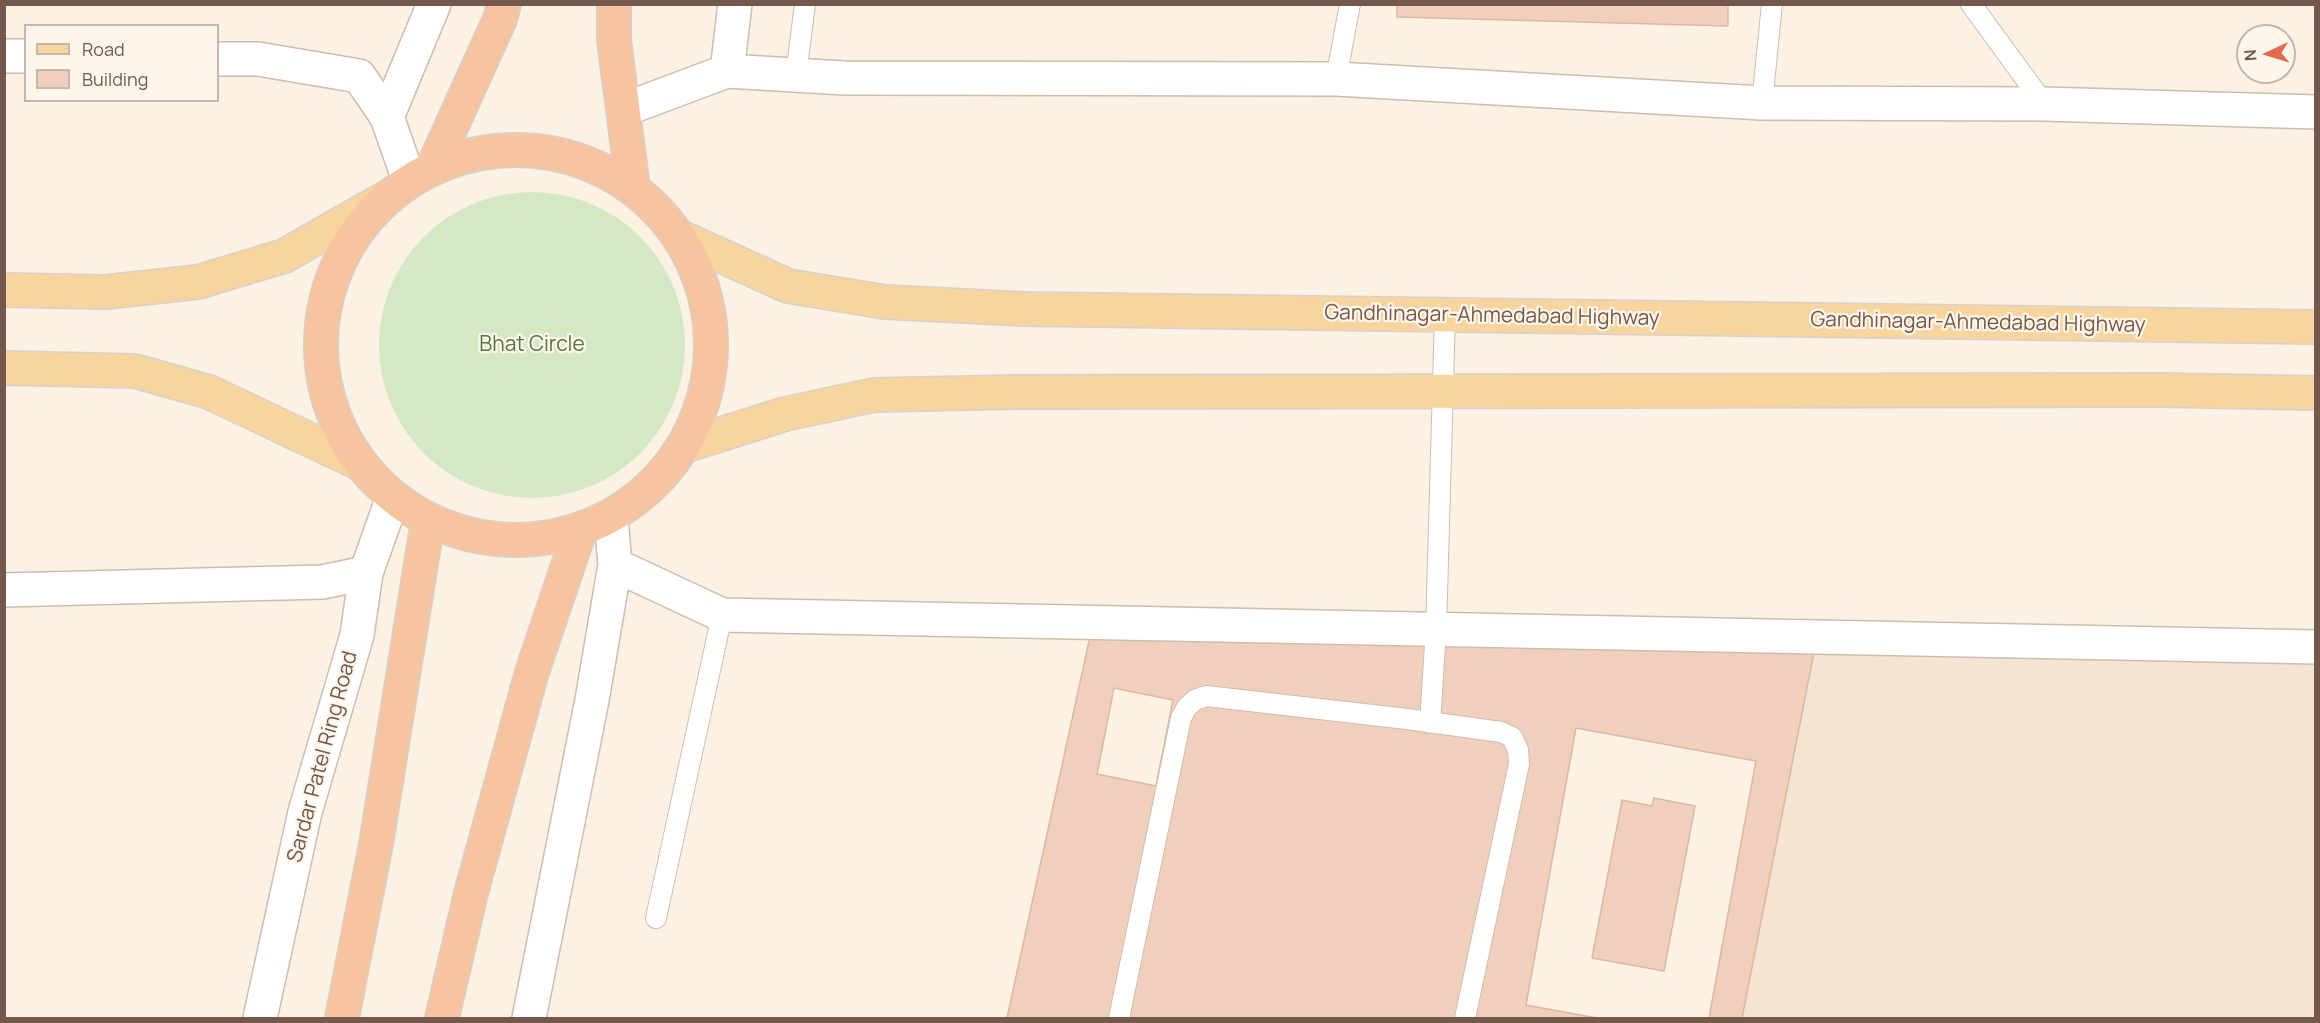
<!DOCTYPE html>
<html>
<head>
<meta charset="utf-8">
<style>
	body { margin:0 }
	#map { position:relative; width:2320px; height:1023px; overflow:hidden; background:#fbf2e4; font-family:Manrope,sans-serif }
	canvas { display:block }
	.frame { position:absolute; inset:0; border:6px solid #73584b; pointer-events:none }
	.legend { position:absolute; left:24px; top:24px; width:195px; height:78px; box-sizing:border-box; background:#fef6ea; border:2px solid #c6b7aa; margin:0; padding:8px 10px; list-style:none; font-size:18px; color:#73584b }
	.legend li { display:flex; align-items:center; gap:12px; height:30px }
	.legend b { width:30px; border:2px solid #c6b7aa }
	.north { position:absolute; left:2236px; top:24px; width:60px; height:60px; box-sizing:border-box; background:#fef6ea; border:2px solid #c6b7aa; border-radius:50%; rotate:266deg; font-size:16px; font-weight:700; line-height:24px; text-align:center; color:#73584b }
	.north::after { content:''; display:block; margin:auto; width:21px; height:27px; background:#e16b4e; clip-path:polygon(50% 0,100% 100%,50% 72%,0 100%) }
</style>
</head>
<body>
<div id="map">
<canvas width="2320" height="1023"></canvas>
<div class="frame"></div>
<ul class="legend">
<li><b style="height:8px;background:#f8d59f"></b>Road</li>
<li><b style="height:16px;background:#f0d0bd"></b>Building</li>
</ul>
<div class="north">N</div>
</div>
<script>
const c = document.querySelector('canvas').getContext('2d');
c.lineJoin = 'round';
function fill(path, color) { c.fillStyle = color; c.fill(path, 'evenodd'); }
const poly = rows => new Path2D(rows.map(r => 'M' + r).join(''));
function stroke(path, color, width, dash) { c.strokeStyle = color; c.lineWidth = width; c.lineCap = dash ? 'butt' : 'round'; c.setLineDash(dash || []); c.stroke(path); }
function drawText(font, color, halo, rows, align = 'center') {
  c.font = font + ' Manrope,sans-serif'; c.lineWidth = 4.5; c.setLineDash([]); c.textBaseline = 'middle'; c.strokeStyle = halo; c.fillStyle = color; for (const [text, x, y, turn = 0] of rows) {
    c.save(); c.translate(x, y); c.rotate((+turn || 0) * Math.PI / 180); c.textAlign = isNaN(turn) ? turn : align; if (halo) c.strokeText(text, 0, 0); c.fillText(text, 0, 0); c.restore();
  }
}
const residential = poly([
	[1817,637,2315,647,2315,1018,1742,1018]
]);
const green = poly([
	'379 345a153 153 0 1 1 306 0a153 153 0 1 1-306 0Z'
]);
const building = poly([
	[1397,4,1728,4,1728,26,1397,17,1397,4],
	[1093,623,1817,637,1742,1018,1007,1018,1093,623],
	[1114,688,1173,700,1156,786,1097,774,1114,688],
	[1576,728,1756,761,1709,1018,1597,1018,1526,1005,1576,728],
	[1654,798,1695,806,1664,971,1592,958,1622,800,1652,806,1654,798]
]);
const service = poly([
	[1971,4,2044,104],
	[796,75,805,4],
	[1336,79,1350,4],
	[1762,103,1772,4],
	[1430,723,1436,630,1445,315],
	[656,918,722,615],
	[1119,1018,1181,718,1187,707,1195,700,1206,696,1407,719,1501,732,1512,737,1518,750,1519,764,1465,1018]
]);
const minor = poly([
	[4,56,26,56],
	[218,59,258,59,359,76,387,117],
	[4,590,322,582,366,573]
]);
const tertiary = poly([
	[727,71,844,78,1336,79,1762,103,2044,104,2316,112],
	[623,110,727,71,735,4],
	[409,180,387,117,434,4],
	[615,565,722,615,2316,647],
	[260,1018,305,812,357,635,366,573,393,497],
	[529,1018,592,700,615,565,611,517]
]);
const primary = poly([
	[680,237,788,286,885,302,1024,309,2316,327],
	[4,290,106,292,198,282,284,256,388,197],
	[4,368,135,371,209,392,361,464],
	[684,446,785,414,874,395,1016,392,2161,390,2316,393]
]);
const trunk = poly([
	[614,4,614,40,633,188],
	'321 345a195 195 0 1 1 390 0a195 195 0 1 1-390 0Z',
	[433,167,500,19,504,4],
	[342,1018,376,844,428,520],
	[442,1018,471,893,532,672,580,530]
]);
const streetNames = [
	["Gandhinagar-Ahmedabad Highway",1492,316,1],
	["Gandhinagar-Ahmedabad Highway",1978,323,1],
	["Sardar Patel Ring Road",323,757,-75]
];
const parkNames = [
	["Bhat Circle",532,345]
];
fill(residential, '#f3e4d3');
fill(green, '#d3e8c3');
fill(building, '#f0d0bd');
stroke(building, '#e2b69e', 1.5);
stroke(service, '#cfbcae', 22);
stroke(minor, '#cfbcae', 36);
stroke(tertiary, '#cfbcae', 36);
stroke(primary, '#d8d0cd', 36);
stroke(trunk, '#d8d0cd', 36);
stroke(service, '#fff', 20);
stroke(minor, '#fff', 33);
stroke(tertiary, '#fff', 33);
stroke(primary, '#f8d59f', 33);
stroke(trunk, '#f6c49e', 33);
drawText('21px', '#73584b', '#fef6ea', streetNames);
drawText('21px', '#547843', '#fef6ea', parkNames);
</script>
</body>
</html>
